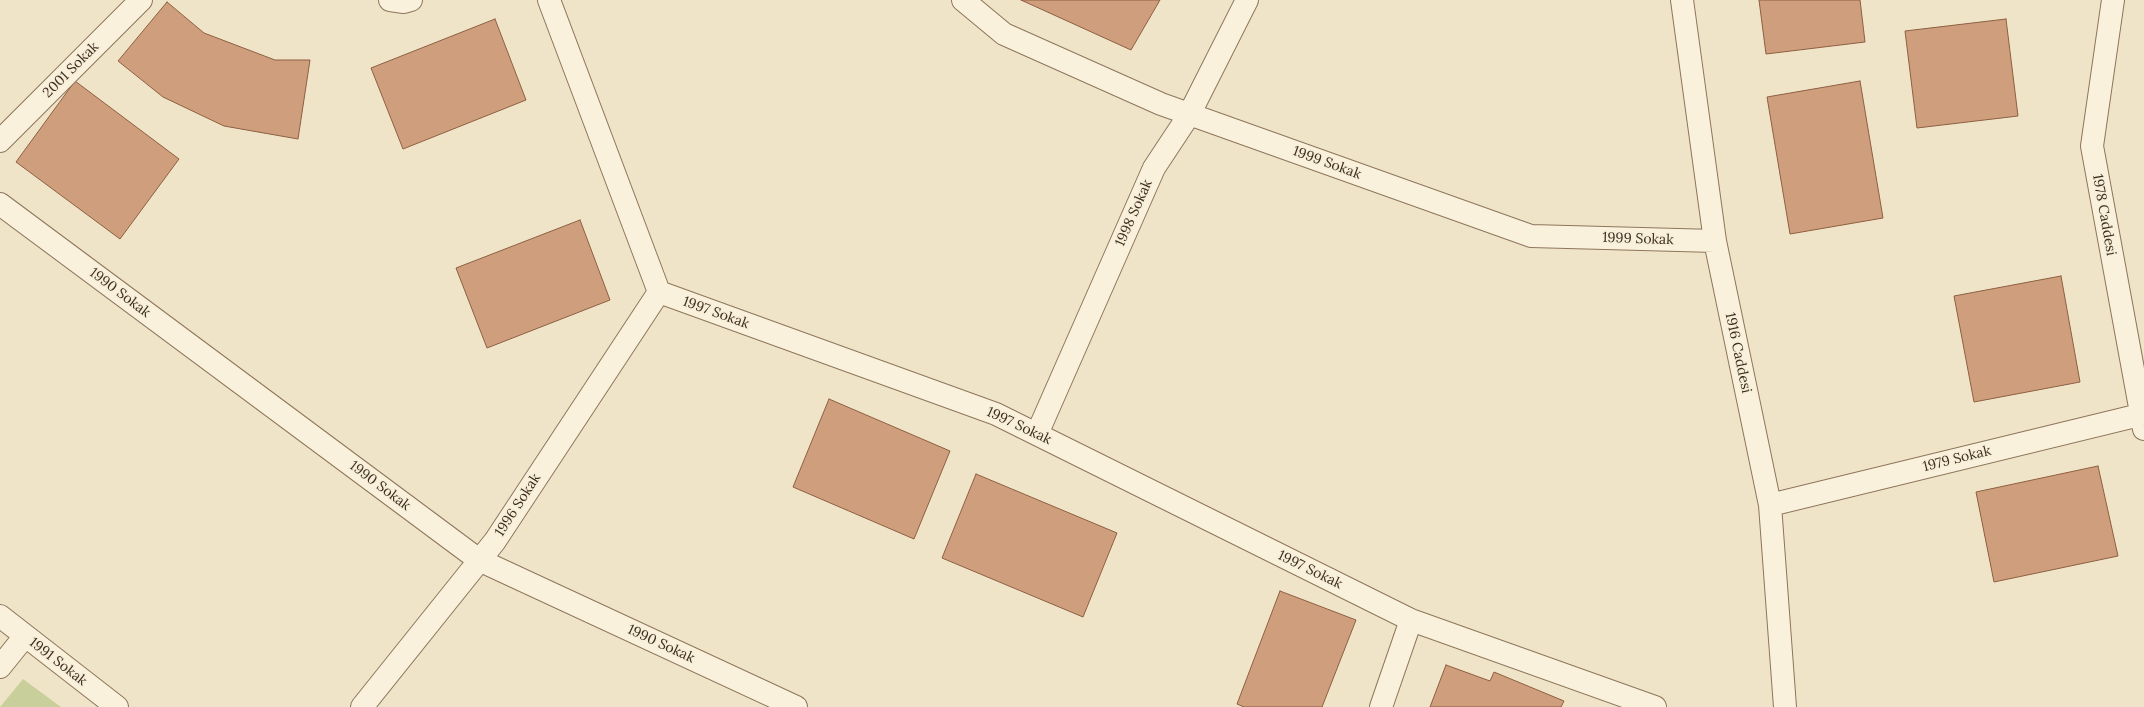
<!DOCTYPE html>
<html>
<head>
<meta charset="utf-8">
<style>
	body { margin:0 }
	canvas { display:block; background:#f0e4c8 }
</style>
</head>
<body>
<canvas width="2144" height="707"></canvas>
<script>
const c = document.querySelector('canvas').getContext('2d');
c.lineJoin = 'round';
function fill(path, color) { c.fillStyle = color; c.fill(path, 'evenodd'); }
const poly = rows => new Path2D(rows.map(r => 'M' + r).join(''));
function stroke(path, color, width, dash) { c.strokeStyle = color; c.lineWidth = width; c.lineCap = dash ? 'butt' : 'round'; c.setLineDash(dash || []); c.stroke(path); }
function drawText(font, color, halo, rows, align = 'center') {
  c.font = font + ' Lora,serif'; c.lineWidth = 3; c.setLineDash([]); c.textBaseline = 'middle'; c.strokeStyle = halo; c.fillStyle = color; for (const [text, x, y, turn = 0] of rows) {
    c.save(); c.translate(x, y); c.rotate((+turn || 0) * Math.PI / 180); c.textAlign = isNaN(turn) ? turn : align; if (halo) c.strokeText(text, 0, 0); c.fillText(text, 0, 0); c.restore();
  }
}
const green = poly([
	[23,679,61,707,0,707]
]);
const building = poly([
	[1021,0,1160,0,1131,50,1021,0],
	[1759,0,1860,0,1865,42,1766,54,1759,0],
	[167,2,204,33,275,60,310,60,298,139,224,126,163,97,118,61,167,2],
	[495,19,526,100,403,149,371,68,495,19],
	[2006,19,2018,116,1917,128,1905,31,2006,19],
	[75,81,179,159,120,239,16,162,75,81],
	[1860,81,1883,218,1790,234,1767,97,1860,81],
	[580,220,610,300,487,348,456,268,580,220],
	[2061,276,2080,382,1974,402,1954,296,2061,276],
	[829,399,950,451,914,539,793,487,829,399],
	[2098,466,2118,556,1994,582,1976,492,2098,466],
	[976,474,1117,533,1083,617,942,558,976,474],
	[1280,591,1356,620,1322,707,1244,707,1237,704,1280,591],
	[1446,665,1490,681,1494,672,1564,701,1561,707,1430,707,1446,665]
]);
const minor = poly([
	[390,0,404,2,411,0],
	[549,0,659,292,996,414,1411,620,1655,707],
	[963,0,1004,34,1161,104,1531,236,1715,241],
	[1682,0,1715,241,1770,505,1785,707],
	[2113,0,2092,146,2144,429],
	[0,141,141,0],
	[0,204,479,560,796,707],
	[1037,434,1154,168,1189,115,1247,0],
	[1770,505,2144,414],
	[0,616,117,707],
	[0,667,25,636],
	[362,707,495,541,659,292],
	[1381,707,1411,620]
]);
const streetNames = [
	["2001 Sokak",71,70,-45],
	["1999 Sokak",1327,163,20],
	["1998 Sokak",1134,213,-66],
	["1978 Caddesi",2104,215,80],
	["1999 Sokak",1638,239,2],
	["1990 Sokak",120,293,37],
	["1997 Sokak",716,313,20],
	["1916 Caddesi",1738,353,78],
	["1997 Sokak",1019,426,25],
	["1979 Sokak",1957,459,-14],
	["1990 Sokak",380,486,37],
	["1996 Sokak",518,505,-57],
	["1997 Sokak",1310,570,26],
	["1990 Sokak",661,644,25],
	["1991 Sokak",58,662,38]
];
fill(green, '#c9cf9b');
fill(building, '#cf9f7d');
stroke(building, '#8d5f41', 1);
stroke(minor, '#8d765c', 24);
stroke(minor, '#faf1dc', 22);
drawText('14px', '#3d2e20', '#f7eed8', streetNames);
</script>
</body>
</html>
